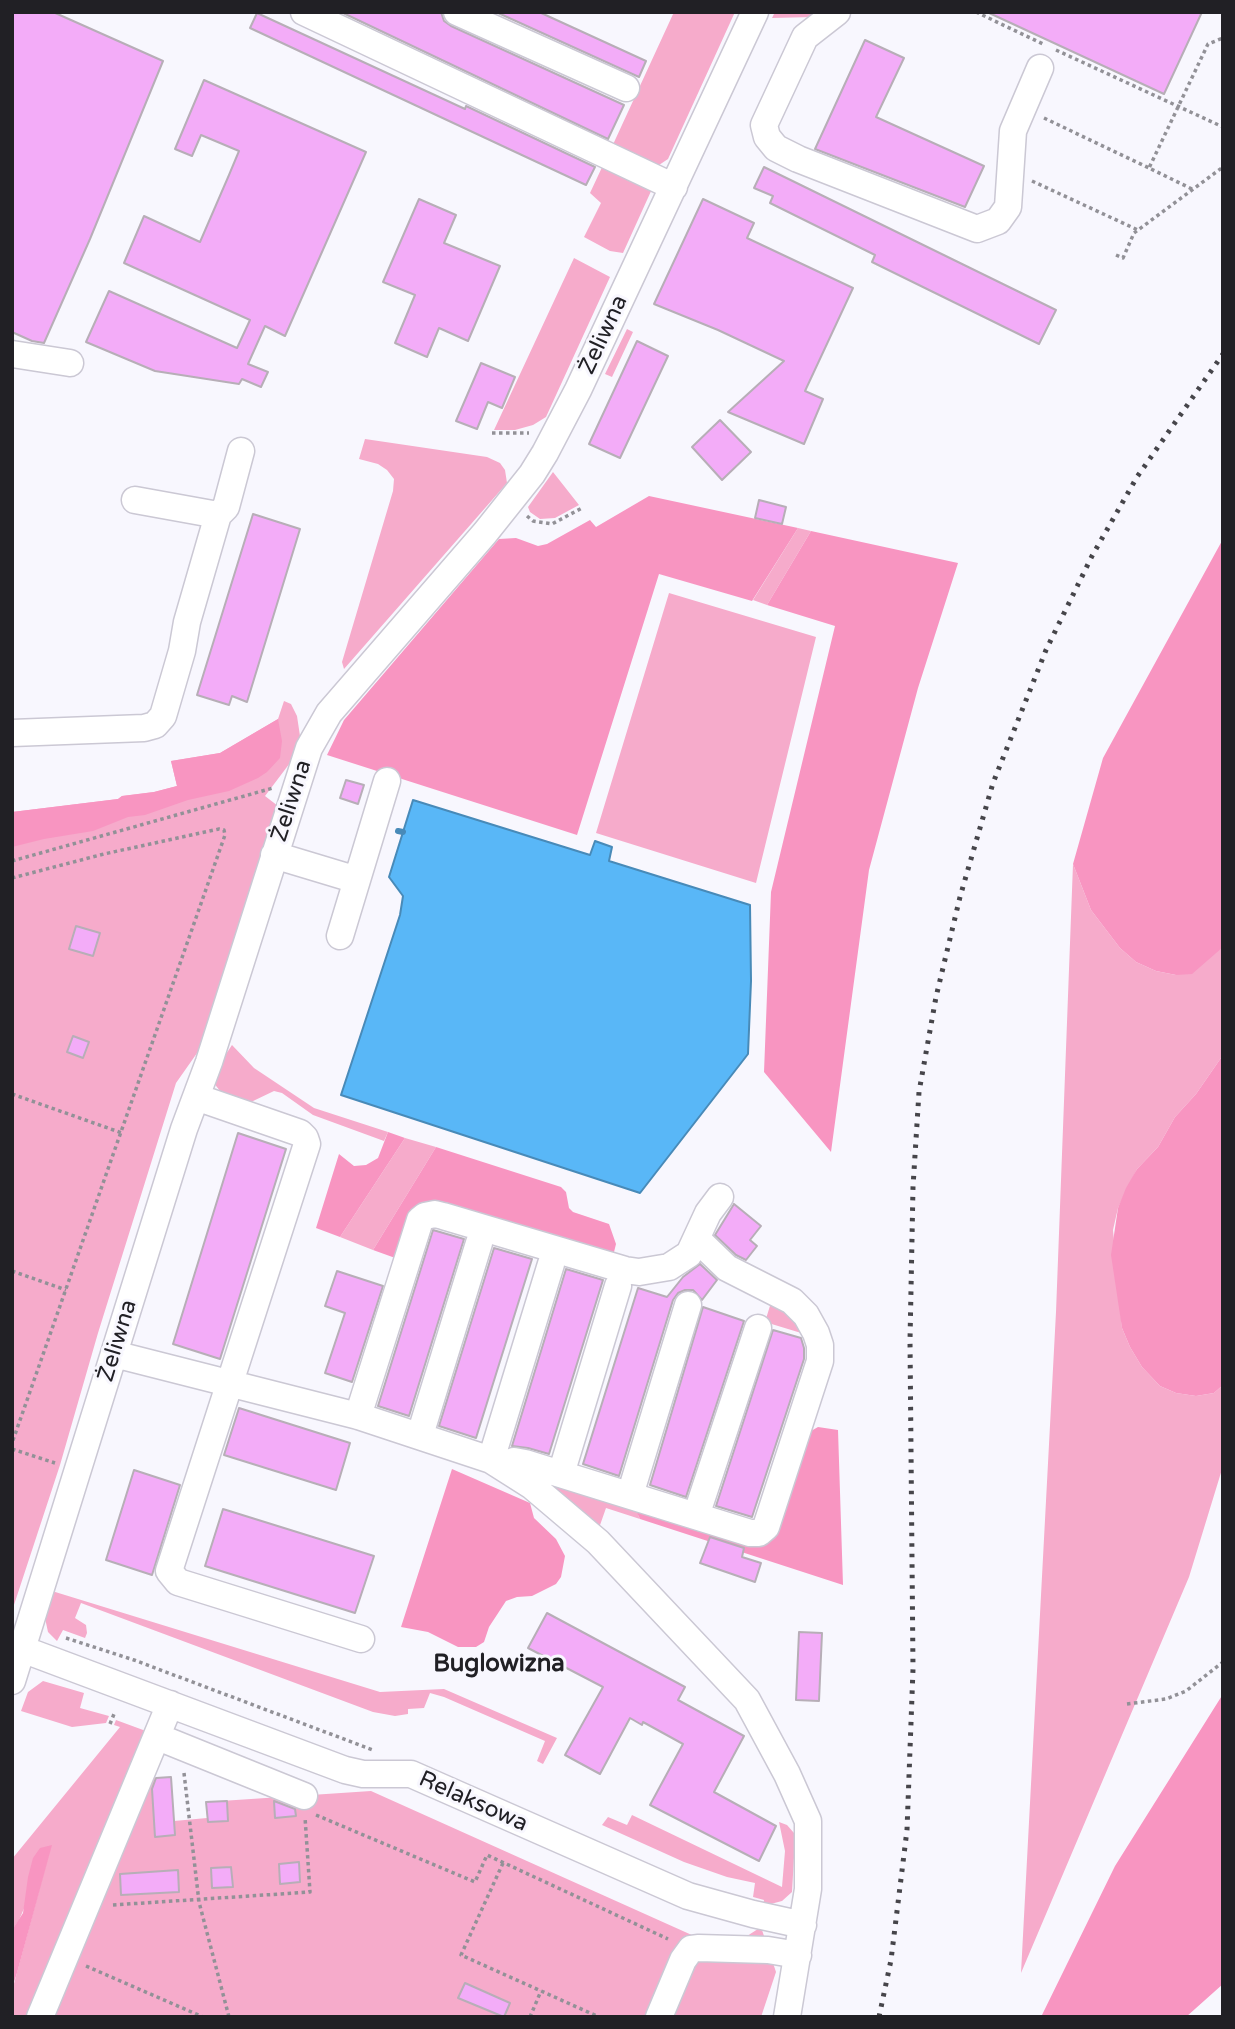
<!DOCTYPE html>
<html>
<head>
<meta charset="utf-8">
<style>
	body { margin:0 }
	#map { position:relative; width:1235px; height:2029px; overflow:hidden; background:#f8f7fe; font-family:"Varela Round",sans-serif }
	canvas { display:block }
	.frame { position:absolute; inset:0; border:14px solid #212025; pointer-events:none }
</style>
</head>
<body>
<div id="map">
<canvas width="1235" height="2029"></canvas>
<div class="frame"></div>
</div>
<script>
const c = document.querySelector('canvas').getContext('2d');
c.lineJoin = 'round';
function fill(path, color) { c.fillStyle = color; c.fill(path, 'evenodd'); }
const poly = rows => new Path2D(rows.map(r => 'M' + r).join(''));
function stroke(path, color, width, dash) { c.strokeStyle = color; c.lineWidth = width; c.lineCap = dash ? 'butt' : 'round'; c.setLineDash(dash || []); c.stroke(path); }
function drawText(font, color, halo, rows, align = 'center') {
  c.font = font + ' "Varela Round",sans-serif'; c.lineWidth = 6; c.setLineDash([]); c.textBaseline = 'middle'; c.strokeStyle = halo; c.fillStyle = color; for (const [text, x, y, turn = 0] of rows) {
    c.save(); c.translate(x, y); c.rotate((+turn || 0) * Math.PI / 180); c.textAlign = isNaN(turn) ? turn : align; if (halo) c.strokeText(text, 0, 0); c.fillText(text, 0, 0); c.restore();
  }
}
const green = poly([
	[674,12,735,12,668,159,659,165,635,161,610,151],
	[775,12,816,12,814,17,772,18],
	[604,163,652,189,623,253,610,251,584,237,601,203,590,193],
	[574,258,610,277,546,417,533,425,515,430,494,430],
	[627,329,633,332,612,377,605,374],
	[365,439,487,457,500,463,505,470,507,483,344,669,342,662,393,491,394,479,387,470,378,464,359,459],
	[553,472,579,505,555,518,540,519,530,512,528,507],
	[798,528,811,531,767,605,753,600],
	[669,593,816,637,756,883,596,833],
	[284,701,291,704,297,716,300,736,293,759,265,796,278,806,202,1046,176,1083,98,1333,60,1465,12,1611,12,812,118,799,122,796,154,792,177,786,171,761,220,753,278,719],
	[1073,864,1091,910,1120,948,1136,962,1156,971,1176,975,1223,947,1223,1055,1196,1094,1175,1117,1158,1147,1137,1169,1118,1208,1113,1230,1122,1328,1130,1347,1142,1367,1160,1386,1176,1393,1196,1396,1214,1393,1223,1385,1223,1466,1189,1577,1021,1973,1056,1312],
	[232,1045,254,1068,314,1108,388,1132,384,1141,313,1115,282,1093,274,1091,251,1102,224,1096,213,1082,220,1063],
	[405,1138,436,1147,373,1250,340,1237],
	[773,1296,811,1336,765,1322],
	[523,1467,641,1505,638,1515,640,1519,606,1508,599,1528],
	[52,1591,380,1692,444,1689,557,1738,543,1764,537,1761,545,1741,444,1697,430,1693,424,1708,408,1709,408,1714,395,1716,373,1712,81,1603,75,1618,86,1625,87,1633,85,1638,63,1630,57,1641,48,1632,45,1618],
	[43,1681,84,1693,80,1708,109,1716,106,1723,72,1727,21,1711,28,1692],
	[116,1720,154,1734,151,1778,171,1777,174,1821,207,1818,206,1802,371,1791,694,1936,744,1938,761,1927,776,1972,761,2017,12,2017,12,1991,51,1846,19,1920,12,1930,12,1859,120,1727,114,1725],
	[632,1815,782,1887,785,1851,779,1822,787,1825,794,1833,795,1840,792,1892,782,1901,763,1906,764,1900,753,1897,755,1883,727,1877,684,1862,602,1825,608,1817,627,1825]
]);
const forest = poly([
	[649,496,798,528,752,601,659,574,577,835,327,755,344,720,499,539,516,538,538,546,547,544,590,520,596,527],
	[811,531,958,563,918,688,869,870,831,1152,764,1072,771,892,835,626,767,605],
	[1223,539,1223,947,1192,974,1176,975,1156,971,1136,962,1120,948,1091,910,1073,864,1103,758],
	[278,719,282,741,280,758,267,772,258,778,229,791,188,800,145,815,128,817,93,831,44,839,12,847,12,812,118,799,122,796,154,792,177,786,171,761,220,753],
	[1223,1055,1223,1385,1214,1393,1196,1396,1176,1393,1160,1386,1142,1367,1130,1347,1122,1328,1111,1255,1118,1208,1126,1188,1137,1169,1158,1147,1175,1117,1196,1094],
	[388,1132,405,1138,340,1237,316,1228,339,1154,354,1166,366,1165,378,1158],
	[436,1147,561,1187,566,1192,569,1208,573,1212,609,1224,616,1244,614,1252,609,1256,440,1212,398,1259,373,1250],
	[818,1427,838,1430,843,1585,640,1519,638,1515,637,1511,759,1542,811,1431],
	[452,1469,530,1503,534,1518,556,1539,565,1556,561,1577,556,1584,532,1596,517,1597,506,1601,489,1627,484,1642,476,1647,458,1647,428,1632,401,1627],
	[1223,1694,1223,1984,1186,2017,1041,2017,1115,1866],
	[52,1845,17,1973,12,1988,12,1930,23,1913,28,1877,33,1858,40,1848]
]);
const water = poly([
	[413,800,590,855,595,841,612,847,609,861,750,905,751,981,748,1054,640,1193,341,1095,400,915,403,896,389,877,413,800]
]);
const stream = poly([
	[398,831,403,832]
]);
const building = poly([
	[12,12,53,12,163,61,90,239,44,343,32,341,12,332,12,12],
	[341,12,441,12,444,21,451,26,624,105,608,139,341,12],
	[496,12,539,12,646,61,639,77,496,12],
	[987,12,1202,12,1164,94,987,12],
	[257,13,465,109,466,106,595,167,586,185,250,28,257,13],
	[865,40,904,58,876,117,984,166,965,207,815,149,865,40],
	[204,80,366,152,285,336,265,326,248,364,268,372,261,387,242,379,239,384,155,371,86,342,109,291,237,348,250,320,124,263,144,216,200,242,229,175,239,151,201,135,192,156,175,149,204,80],
	[764,167,1056,310,1039,344,872,262,875,255,770,203,773,196,754,188,764,167],
	[419,199,456,215,444,243,500,266,468,341,439,328,427,357,395,343,415,295,383,282,419,199],
	[703,199,754,223,747,238,853,288,805,391,823,399,804,444,728,412,784,361,718,330,654,304,703,199],
	[637,341,668,356,620,458,589,444,637,341],
	[481,363,515,377,502,408,488,402,477,429,456,421,481,363],
	[720,420,751,452,722,480,692,447,720,420],
	[759,500,786,507,782,524,755,518,759,500],
	[253,514,300,529,247,702,232,696,229,705,197,695,253,514],
	[346,780,364,785,358,804,340,798,346,780],
	[76,926,100,933,93,956,69,949,76,926],
	[73,1036,89,1042,83,1058,67,1052,73,1036],
	[238,1133,286,1149,220,1359,173,1344,238,1133],
	[734,1204,761,1226,750,1240,757,1246,746,1260,736,1255,715,1235,734,1204],
	[433,1230,464,1239,409,1416,378,1406,433,1230],
	[494,1248,532,1259,476,1438,439,1426,494,1248],
	[700,1264,717,1280,702,1300,693,1290,685,1290,678,1293,673,1300,619,1476,583,1464,638,1288,667,1297,683,1277,700,1264],
	[566,1269,603,1280,549,1454,528,1448,512,1446,566,1269],
	[337,1271,383,1286,352,1382,325,1373,345,1313,325,1306,337,1271],
	[703,1307,744,1321,686,1497,650,1485,703,1307],
	[773,1330,801,1338,804,1348,804,1359,752,1517,716,1506,773,1330],
	[239,1408,350,1443,336,1490,224,1455,239,1408],
	[134,1470,180,1485,152,1575,106,1560,134,1470],
	[223,1509,374,1556,355,1613,205,1566,223,1509],
	[710,1537,744,1548,742,1557,761,1563,755,1582,700,1563,710,1537],
	[547,1613,685,1687,678,1700,744,1736,714,1792,776,1826,759,1861,650,1805,683,1744,643,1722,642,1725,630,1718,600,1774,565,1755,603,1687,528,1648,547,1613],
	[799,1632,822,1633,819,1701,796,1700,799,1632],
	[171,1777,175,1835,155,1837,152,1789,156,1778,171,1777],
	[227,1801,228,1821,208,1822,206,1802,227,1801],
	[274,1801,295,1809,296,1816,275,1818,274,1801],
	[299,1862,300,1882,280,1884,279,1864,299,1862],
	[231,1867,233,1887,212,1888,211,1868,231,1867],
	[178,1870,179,1892,121,1895,120,1874,178,1870],
	[465,1983,510,2003,504,2017,458,1998,465,1983]
]);
const path = poly([
	[976,12,1043,44],
	[1056,50,1223,127],
	[1044,118,1149,168],
	[1032,181,1138,230],
	[1192,189,1149,168,1208,44,1223,38],
	[1116,255,1123,258,1134,233,1223,167],
	[492,433,529,433],
	[527,516,533,521,552,524,582,508],
	[12,861,273,788],
	[12,878,104,854,219,829,224,830,225,835,12,1443],
	[12,1094,122,1133],
	[12,1271,66,1290],
	[12,1449,55,1463],
	[66,1638,134,1660,373,1750],
	[1127,1704,1166,1699,1186,1691,1223,1662],
	[110,1724,114,1714],
	[184,1773,199,1902,229,2017],
	[316,1815,475,1882,487,1855,668,1939],
	[503,1863,461,1955,599,2017],
	[113,1905,310,1892,305,1817],
	[86,1966,203,2017],
	[530,2017,541,1991]
]);
const minor = poly([
	[304,12,674,187],
	[457,12,626,88],
	[837,12,805,37,764,125,767,137,776,148,798,159,977,229,998,221,1008,207,1013,131,1040,68],
	[12,354,70,363],
	[135,500,218,515],
	[12,733,144,728,155,725,163,716,182,651,187,622,218,515,226,507,241,451],
	[274,855,357,880],
	[340,936,387,781],
	[196,1097,300,1133,305,1138,307,1144,169,1571,178,1582,361,1639],
	[114,1354,358,1416,491,1460,532,1486,598,1542,747,1700,787,1774,808,1821,808,1889,787,2017],
	[358,1416,420,1220,425,1216,435,1214,443,1216,625,1270,639,1272,669,1267,689,1254,708,1213,720,1197],
	[420,1435,479,1243],
	[491,1460,551,1264],
	[502,1467,514,1461,525,1463,750,1533,759,1533,766,1527,820,1361,820,1345,816,1333,806,1315,792,1301,727,1268,697,1239],
	[561,1474,618,1286],
	[630,1495,688,1305],
	[696,1516,758,1328],
	[22,1649,345,1770,363,1774,411,1774,688,1896,753,1914,803,1925],
	[12,1681,184,1129,209,1062,309,748,329,713,485,533,532,474,545,453,578,390,755,12],
	[158,1737,304,1796],
	[40,2017,170,1704],
	[659,2017,683,1960,691,1949,699,1948,768,1950,798,1955]
]);
const rail = poly([
	[879,2017,891,1960,907,1830,913,1669,910,1341,913,1187,919,1092,936,997,960,897,993,783,1046,650,1092,556,1137,477,1223,354]
]);
const streetNames = [
	["Żeliwna",604,335,-65],
	["Żeliwna",292,801,-72],
	["Żeliwna",118,1341,-73],
	["Relaksowa",473,1802,24]
];
const neighbourhoodNames = [
	["Buglowizna",499,1665]
];
fill(green, '#f6abcb');
fill(forest, '#f895c1');
fill(water, '#59b7f7');
stroke(water, '#488ab8', 2);
stroke(stream, '#488ab8', 6);
fill(building, '#f3acf8');
stroke(building, '#b7aeb7', 2);
stroke(minor, '#cbc8d4', 29);
stroke(path, '#929197', 3.5, [3.5, 3.5]);
stroke(minor, '#fff', 26);
stroke(rail, '#46454a', 5, [3.5, 7]);
drawText('23px', '#212025', '#f8f7fe', streetNames);
drawText('bold 24px', '#212025', '#f8f7fe', neighbourhoodNames);
</script>
</body>
</html>
